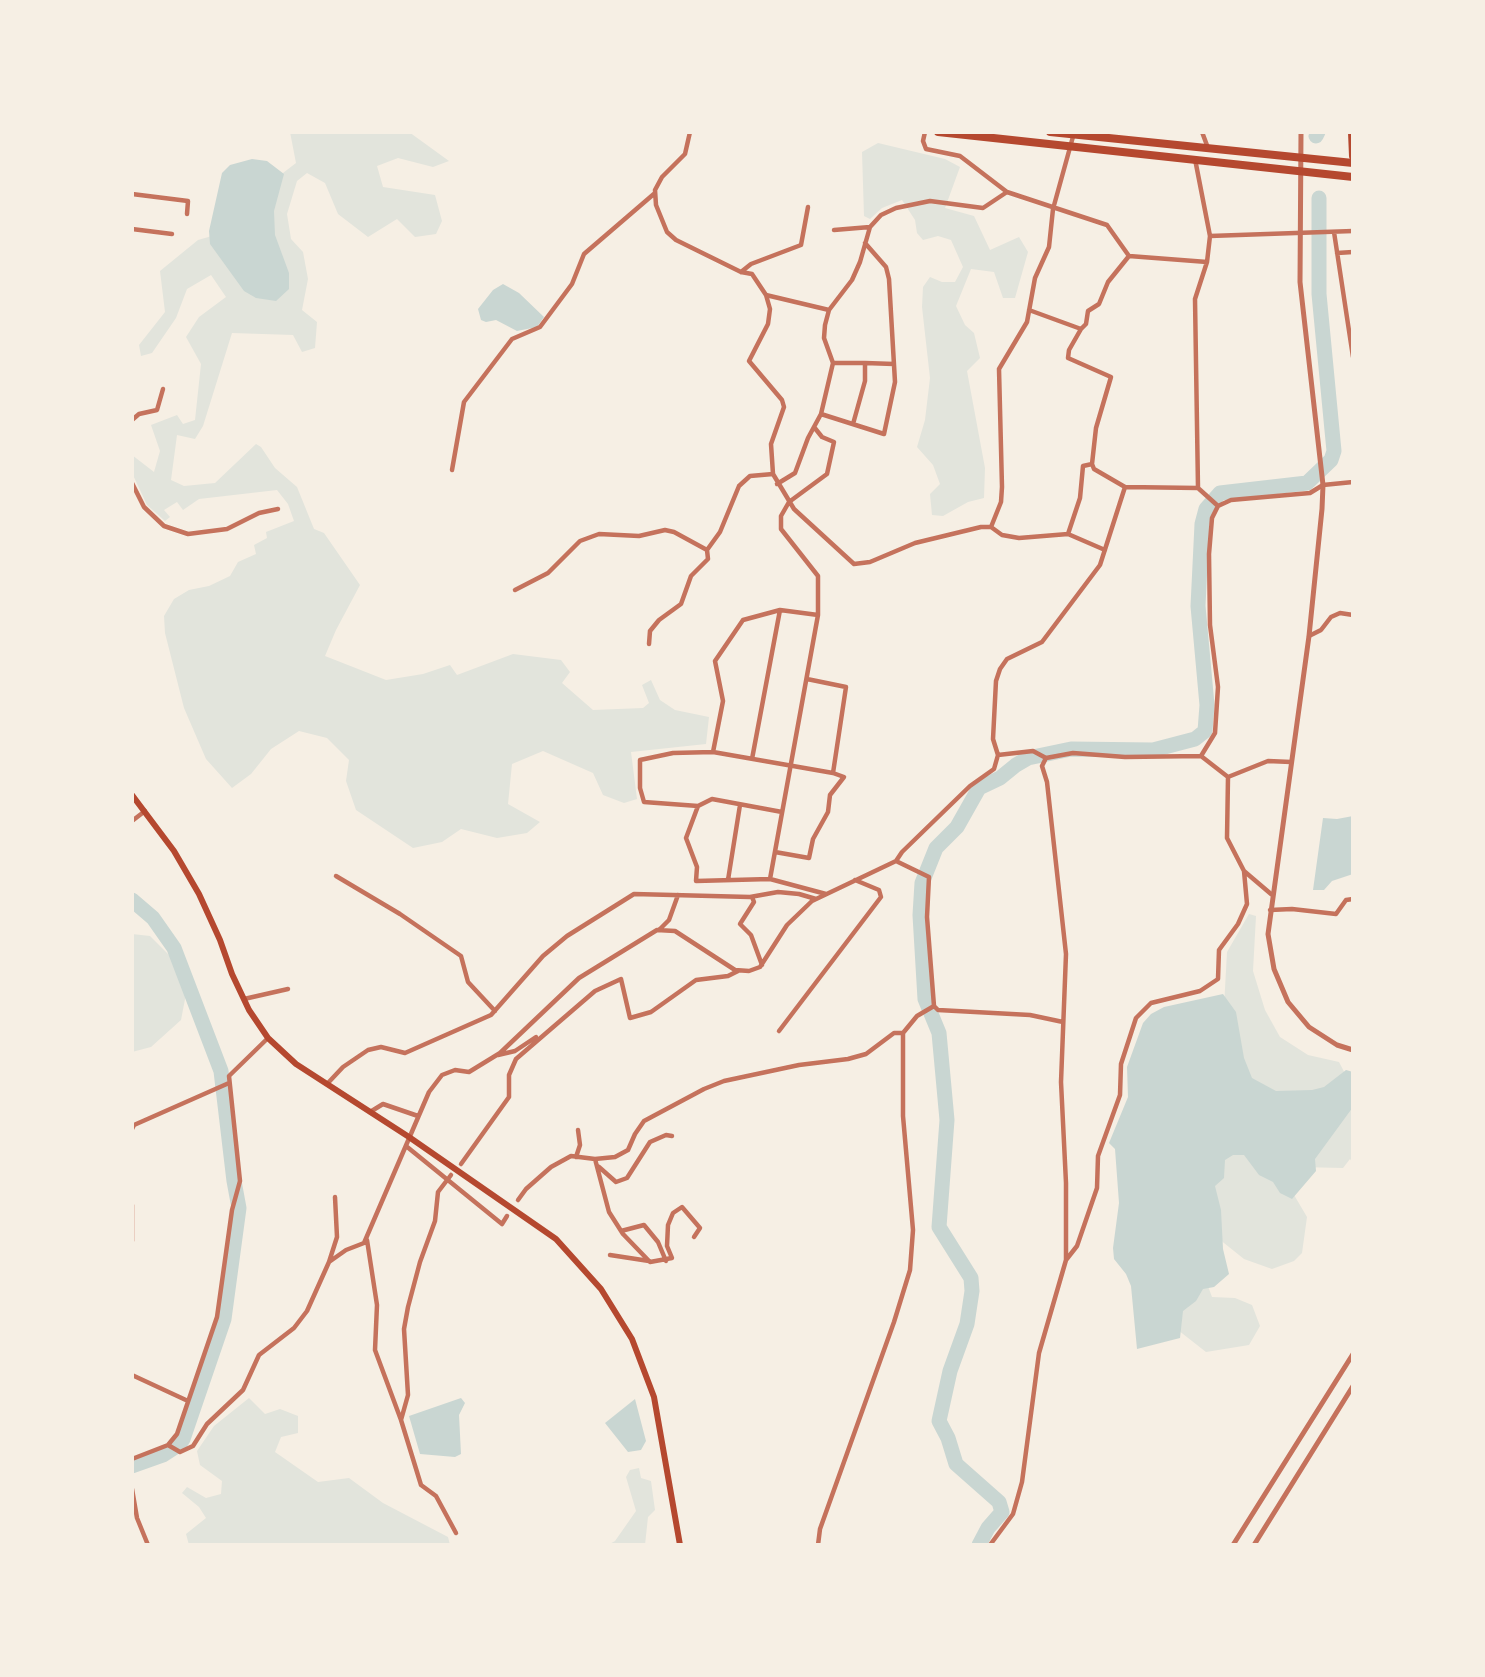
<!DOCTYPE html>
<html>
<head>
<meta charset="utf-8">
<style>
	body { margin:0 }
	#map { position:relative; width:1485px; height:1677px; overflow:hidden; background:#f6efe4; font-family:"Open Sans",sans-serif }
	canvas { display:block }
	.frame { position:absolute; inset:0; border:134px solid #f6efe4; pointer-events:none }
</style>
</head>
<body>
<div id="map">
<canvas width="1485" height="1677"></canvas>
<div class="frame"></div>
</div>
<script>
const c = document.querySelector('canvas').getContext('2d');
c.lineJoin = 'round';
function fill(path, color) { c.fillStyle = color; c.fill(path, 'evenodd'); }
const poly = rows => new Path2D(rows.map(r => 'M' + r).join(''));
function stroke(path, color, width, dash) { c.strokeStyle = color; c.lineWidth = width; c.lineCap = dash ? 'butt' : 'round'; c.setLineDash(dash || []); c.stroke(path); }
const green = poly([
	[290,132,409,132,449,161,433,167,398,158,377,166,383,187,435,195,442,221,436,234,415,237,397,219,368,237,338,214,325,183,307,173,297,181,287,214,291,239,303,252,308,279,302,310,317,322,315,348,302,352,293,335,232,333,203,426,195,439,177,435,171,480,184,486,215,483,256,444,261,447,275,468,297,487,314,529,324,533,360,585,336,630,325,656,386,680,423,674,450,665,457,675,513,654,561,660,570,672,562,683,593,710,643,708,649,703,642,685,651,680,660,700,675,710,709,717,706,744,631,752,637,799,624,803,603,795,593,773,543,751,512,764,508,804,540,822,527,833,497,838,461,829,442,842,413,848,356,810,346,781,349,760,327,738,299,731,271,749,251,774,232,788,206,759,184,708,165,633,164,616,174,599,189,590,209,586,230,576,238,562,256,554,254,545,267,538,266,532,294,521,288,504,277,490,199,499,183,510,177,502,164,510,170,517,165,521,147,505,132,473,132,455,154,472,160,451,151,425,177,415,183,424,195,420,201,364,186,337,199,317,226,297,211,275,187,289,176,318,152,353,141,356,139,345,165,312,160,271,198,240,226,232,270,183,296,163],
	[878,143,945,159,960,167,945,208,974,216,990,250,1019,237,1028,252,1015,298,1003,298,994,272,971,269,956,306,965,325,974,333,980,358,967,371,985,468,984,498,968,502,943,516,932,515,930,494,940,484,933,465,917,447,925,420,930,378,922,307,923,287,930,277,942,282,955,282,963,267,951,240,938,236,923,240,917,233,915,220,902,200,882,208,870,219,864,216,862,152],
	[1249,914,1256,916,1253,971,1265,1010,1280,1037,1308,1055,1339,1062,1350,1083,1353,1083,1353,1163,1350,1159,1343,1168,1299,1167,1287,1183,1307,1217,1302,1253,1294,1261,1272,1269,1244,1259,1214,1235,1205,1278,1212,1297,1235,1298,1252,1305,1260,1326,1249,1345,1206,1352,1169,1323,1238,1086,1223,1025,1227,952],
	[132,934,150,936,171,957,186,994,181,1020,151,1047,132,1052],
	[249,1398,265,1414,280,1409,298,1416,298,1433,281,1437,275,1452,318,1482,349,1478,383,1503,448,1537,450,1545,189,1545,186,1534,206,1518,199,1507,182,1493,187,1487,206,1498,221,1494,222,1481,200,1465,197,1451,214,1426],
	[639,1468,641,1478,651,1481,655,1510,648,1517,645,1545,608,1545,615,1541,636,1511,626,1477,630,1470]
]);
const water = poly([
	[252,159,267,161,284,174,274,211,275,235,289,273,289,289,276,301,256,298,244,291,210,244,209,231,222,173,230,165],
	[503,284,519,293,544,317,537,327,517,331,496,320,486,322,481,320,478,309,493,290],
	[1353,816,1353,874,1332,881,1324,890,1313,890,1323,818,1337,819],
	[1223,994,1236,1012,1244,1058,1252,1078,1276,1091,1312,1090,1324,1087,1346,1070,1353,1072,1353,1107,1315,1159,1316,1171,1292,1199,1280,1193,1273,1182,1259,1175,1244,1155,1233,1155,1225,1160,1224,1178,1215,1186,1221,1210,1223,1249,1229,1274,1214,1287,1203,1289,1196,1301,1183,1311,1180,1338,1137,1349,1131,1286,1126,1274,1114,1259,1113,1248,1119,1203,1115,1149,1109,1143,1128,1097,1127,1067,1143,1023,1151,1014,1164,1007],
	[461,1398,465,1403,459,1415,461,1454,455,1457,420,1454,409,1416],
	[635,1399,646,1441,641,1450,628,1452,605,1423]
]);
const river = poly([
	[1316,136,1318,132],
	[132,900,153,918,174,948,221,1071,234,1181,239,1208,224,1319,183,1439,180,1444,163,1455,132,1466],
	[979,1545,988,1528,1002,1512,999,1502,956,1464,948,1438,939,1421,950,1371,967,1324,972,1291,971,1278,939,1227,947,1120,939,1033,925,999,920,915,922,883,936,848,957,827,979,788,1000,778,1016,765,1028,758,1071,749,1153,750,1195,739,1205,731,1207,705,1198,606,1202,524,1206,509,1220,493,1307,483,1331,460,1334,451,1319,294,1319,198]
]);
const minor = poly([
	[690,132,685,154,662,177,655,190,656,205,667,232,676,240,741,272,752,274,766,295,770,309,768,324,749,361,782,400,784,407,771,444,773,474,794,509,854,564,870,562,915,543,981,527,991,527,1002,535,1019,538,1068,534,1105,550],
	[925,132,923,141,926,149,960,156,1007,192],
	[1202,132,1208,148],
	[1195,159,1210,236],
	[132,194,188,201,187,214],
	[870,227,881,215,896,208,930,201,983,208,1007,192,1107,225,1129,256],
	[132,229,172,234],
	[1334,232,1353,357],
	[1337,253,1353,252],
	[1129,256,1207,262],
	[741,272,751,264,801,245,808,207],
	[766,295,829,310],
	[1029,310,1081,329,1086,324,1088,311,1099,304,1108,282,1129,256],
	[1081,329,1069,350,1068,358,1111,377,1096,428,1092,464,1094,469,1125,487,1198,488,1218,506],
	[833,363,865,363],
	[821,414,884,434,895,382,889,279,886,267,865,243],
	[132,420,139,414,157,410,163,389],
	[853,424,865,381,865,363,894,364],
	[452,470,464,402,512,339,540,327,572,284,584,254,655,193],
	[132,483,144,507,164,526,188,534,227,529,259,513,278,509],
	[777,484,795,473,808,438,821,414,833,363,824,338,825,325,829,310,852,280,860,262,870,227,834,230],
	[1198,488,1195,299,1207,262,1210,236,1353,231],
	[991,527,1001,502,1002,487,999,369,1027,322,1035,278,1049,247,1053,209,1074,133],
	[1068,534,1080,498,1083,466,1092,464],
	[515,590,548,573,580,541,599,534,639,536,665,530,674,532,707,550],
	[780,610,818,615],
	[1309,636,1321,630,1331,617,1340,613,1353,615],
	[649,644,650,631,659,620,681,604,691,576,708,559,707,550,720,532,739,486,750,476,773,474],
	[713,752,723,701,715,661,743,620,780,610,752,759],
	[998,755,1033,751,1046,758,1073,753,1125,757,1201,756,1228,777,1268,761,1291,762],
	[1201,756,1215,733,1218,687,1210,625,1209,554,1212,518,1218,506,1231,500,1310,493,1323,485,1353,482],
	[698,806,686,838,697,867,696,881,770,879,826,894],
	[782,812,712,799,698,806,644,802,640,788,640,760,673,753,713,752,833,773,846,687,807,679],
	[132,821,145,811],
	[775,852,809,858,813,839,828,812,830,795,844,777,833,773],
	[896,861,929,877,927,917,934,1006],
	[1244,871,1271,894],
	[336,876,400,914,461,956,468,982,495,1011],
	[770,879,818,615,818,576,781,529,781,516,789,502,827,474,834,442,822,437,814,427],
	[728,880,740,805],
	[752,897,754,902,740,924,751,935,762,965],
	[1270,910,1292,909,1336,914,1346,900,1353,899],
	[659,930,669,920,678,895],
	[244,999,288,989],
	[934,1006,938,1010,1030,1015,1063,1022],
	[779,1031,881,897,879,890,855,880],
	[498,1055,515,1051,536,1037],
	[327,1084,343,1067,368,1050,381,1047,405,1053,491,1015,543,956,567,936,634,894,750,897,778,892,799,894,816,899],
	[370,1112,383,1104,418,1116],
	[132,1129,134,1125,229,1083],
	[406,1146,502,1224,507,1216],
	[576,1157,580,1145,578,1130],
	[595,1159,609,1212,623,1234,650,1262,672,1258,667,1246,668,1225,673,1213,682,1207,700,1228,694,1237],
	[461,1164,509,1097,509,1075,516,1059,595,991,621,979,630,1018,651,1012,696,980,728,976,738,971],
	[599,1167,616,1182,627,1178,650,1142,666,1135,672,1136],
	[451,1175,438,1192,435,1221,420,1262,408,1307,404,1329,408,1395,401,1420,421,1485,436,1496,456,1533],
	[518,1200,526,1189,551,1167,571,1156,595,1159,615,1157,628,1150,635,1134,644,1121,704,1089,724,1081,799,1065,848,1059,866,1054,894,1033,903,1033],
	[132,1205,132,1241],
	[621,1231,644,1225,658,1242,666,1261],
	[367,1240,377,1305,375,1350,401,1420],
	[610,1255,649,1261],
	[1066,1260,1077,1246,1097,1188,1098,1156,1120,1095,1121,1064,1136,1018,1151,1003,1200,991,1218,979,1219,950,1238,924,1247,904,1244,871,1227,838,1228,777],
	[329,1262,337,1237,335,1197],
	[132,1375,188,1401],
	[168,1445,180,1452,193,1446,207,1424,243,1390,259,1355,294,1328,307,1311,329,1262,346,1250,364,1243,429,1092,442,1075,455,1070,469,1072,500,1053,579,978,657,930,675,931,735,970,749,971,760,967,787,925,812,901,896,861,902,852,970,786,994,769,998,755,993,739,996,681,1000,669,1007,659,1042,642,1100,565,1125,487],
	[132,1459,168,1445,177,1434,217,1317,232,1210,240,1181,229,1076,268,1038],
	[132,1489,137,1518,148,1545],
	[818,1545,820,1529,894,1322,910,1270,913,1230,903,1116,903,1033,917,1016,934,1006],
	[990,1545,1013,1514,1022,1482,1039,1353,1066,1260,1066,1183,1061,1082,1066,954,1047,782,1042,766,1046,758]
]);
const tertiary = poly([
	[1301,132,1300,282,1323,485,1322,509,1309,636,1268,934,1274,969,1288,1002,1309,1027,1337,1045,1353,1050],
	[1233,1545,1353,1354],
	[1254,1545,1353,1386]
]);
const secondary = poly([
	[132,795,174,851,199,894,220,940,232,974,249,1010,268,1038,296,1064,409,1137,556,1239,601,1289,632,1339,654,1397,680,1545]
]);
const trunk = poly([
	[938,132,1353,177],
	[1050,132,1353,163]
]);
const motorway = poly([
	[1352,132,1353,156]
]);
fill(green, '#e2e4dc');
fill(water, '#c9d6d2');
stroke(river, '#c9d6d2', 15);
stroke(minor, '#c5725c', 4.5);
stroke(tertiary, '#c5725c', 5);
stroke(secondary, '#b5482f', 6);
stroke(trunk, '#b5482f', 8);
stroke(motorway, '#b5482f', 8);
</script>
</body>
</html>
